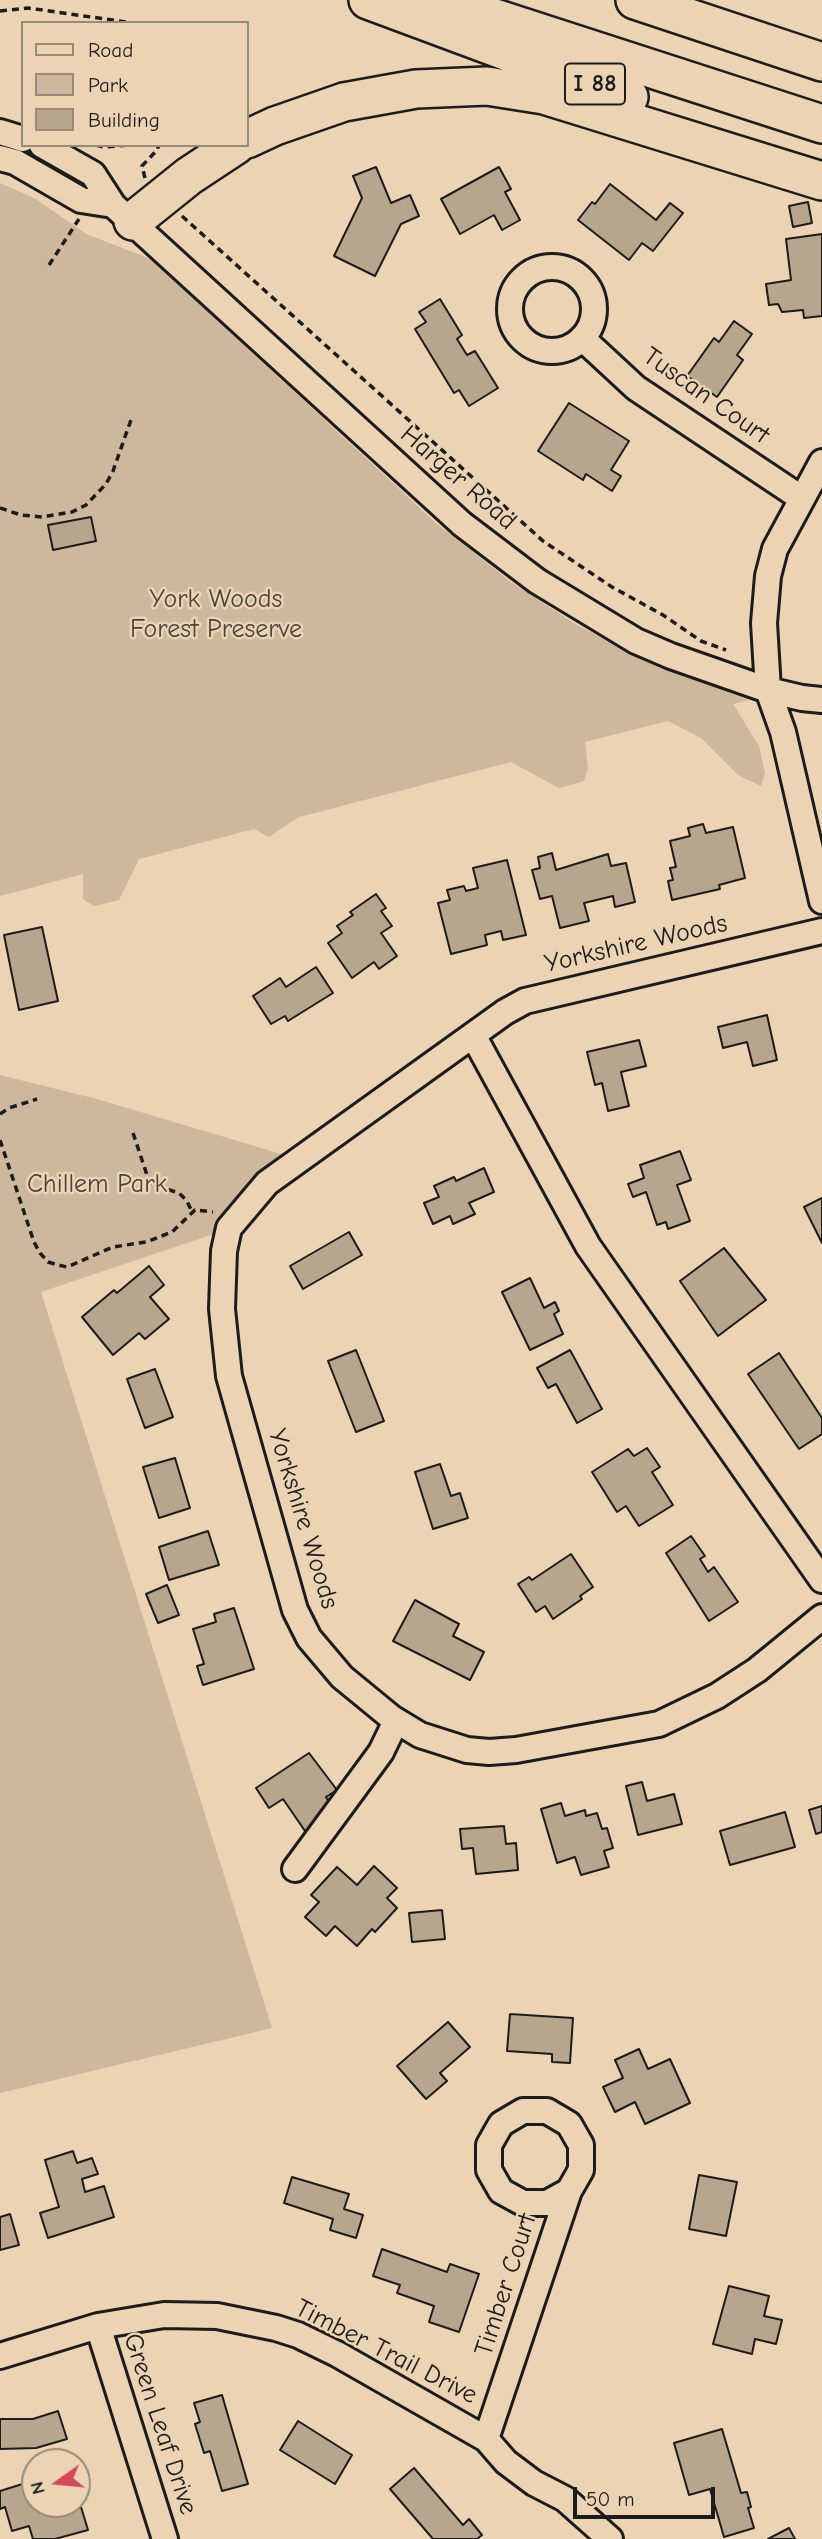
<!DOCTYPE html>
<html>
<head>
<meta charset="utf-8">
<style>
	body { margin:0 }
	#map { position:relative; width:822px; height:2539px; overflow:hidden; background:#ebd3b3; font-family:"Comic Neue",sans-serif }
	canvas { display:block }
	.legend { position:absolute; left:21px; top:21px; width:228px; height:126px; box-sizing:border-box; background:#ebd3b3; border:2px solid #988a77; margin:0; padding:9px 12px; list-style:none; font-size:21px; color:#1c1c1c }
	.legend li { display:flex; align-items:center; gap:14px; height:35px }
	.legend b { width:35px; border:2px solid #988a77 }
	.north { position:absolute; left:21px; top:2448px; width:70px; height:70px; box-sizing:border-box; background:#ebd3b3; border:2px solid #988a77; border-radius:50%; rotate:255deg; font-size:19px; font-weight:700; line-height:28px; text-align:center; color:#1c1c1c }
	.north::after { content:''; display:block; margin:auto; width:24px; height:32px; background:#d1495b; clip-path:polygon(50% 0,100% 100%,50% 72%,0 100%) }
	.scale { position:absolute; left:573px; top:2487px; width:142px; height:32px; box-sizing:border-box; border:4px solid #1c1c1c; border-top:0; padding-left:9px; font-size:21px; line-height:24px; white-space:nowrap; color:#1c1c1c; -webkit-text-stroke:5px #ebd3b3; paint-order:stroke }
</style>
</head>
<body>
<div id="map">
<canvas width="822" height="2539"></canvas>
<ul class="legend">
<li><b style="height:9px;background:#ebd3b3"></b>Road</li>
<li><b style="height:19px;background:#cdb89d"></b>Park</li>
<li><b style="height:19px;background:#b8a58e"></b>Building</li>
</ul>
<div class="north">N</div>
<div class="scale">50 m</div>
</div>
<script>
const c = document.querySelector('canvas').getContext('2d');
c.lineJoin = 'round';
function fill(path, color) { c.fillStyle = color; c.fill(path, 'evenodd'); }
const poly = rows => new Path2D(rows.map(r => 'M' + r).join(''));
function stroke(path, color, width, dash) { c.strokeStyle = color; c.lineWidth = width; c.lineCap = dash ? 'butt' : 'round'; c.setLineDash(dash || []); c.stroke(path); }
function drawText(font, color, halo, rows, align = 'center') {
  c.font = font + ' "Comic Neue",sans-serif'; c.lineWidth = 5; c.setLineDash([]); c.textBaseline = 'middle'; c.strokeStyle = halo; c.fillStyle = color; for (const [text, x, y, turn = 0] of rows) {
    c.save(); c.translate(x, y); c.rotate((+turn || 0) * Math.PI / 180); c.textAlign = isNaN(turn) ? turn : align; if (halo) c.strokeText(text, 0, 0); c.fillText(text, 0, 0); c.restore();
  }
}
const green = poly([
	[0,183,36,199,86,234,151,259,436,523,511,582,572,622,632,655,748,700,733,704,759,746,765,773,761,786,738,775,701,738,668,721,585,742,588,768,584,781,559,788,511,762,299,817,269,837,254,829,139,859,119,900,94,906,83,899,83,874,0,896],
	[0,1075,97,1099,288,1156,273,1166,244,1191,227,1211,220,1232,41,1292,272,2028,0,2093]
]);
const building = poly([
	[376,167,391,203,410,195,419,216,401,224,375,276,334,256,362,198,353,176,376,167],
	[499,167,511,189,505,192,520,220,502,230,494,215,460,234,441,199,499,167],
	[610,184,656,220,670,203,683,213,653,251,642,243,629,260,578,220,592,202,595,204,610,184],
	[808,202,812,223,793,227,789,206,808,202],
	[822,234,822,316,804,318,803,310,782,312,778,304,769,305,766,284,791,280,786,239,822,234],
	[440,299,462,335,457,339,467,355,475,351,498,388,469,406,459,390,454,393,415,329,426,322,419,312,440,299],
	[734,321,752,334,737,355,743,360,717,397,687,376,714,338,719,342,734,321],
	[569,403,629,441,611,470,621,476,612,491,586,474,583,480,538,451,569,403],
	[91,517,96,541,53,550,48,525,91,517],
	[703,824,706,833,733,827,745,878,719,885,720,889,672,900,668,881,673,880,670,868,676,867,670,841,690,836,688,828,703,824],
	[552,853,556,870,608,854,611,866,626,863,635,902,615,907,613,896,584,903,589,921,560,928,552,896,540,899,532,870,540,868,538,857,552,853],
	[507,860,526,935,503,940,501,931,485,935,487,945,451,954,438,903,450,900,447,890,464,886,466,891,478,888,473,868,507,860],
	[376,894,386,908,381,911,392,926,381,933,397,956,379,969,374,962,352,978,328,943,342,933,337,926,353,915,350,912,376,894],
	[42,927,58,1001,19,1010,4,935,42,927],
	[316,967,333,993,288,1021,285,1016,271,1024,253,996,280,978,286,987,316,967],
	[767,1015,777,1060,753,1066,747,1042,723,1048,718,1027,767,1015],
	[639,1040,646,1066,621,1072,629,1106,608,1111,602,1083,595,1085,587,1052,639,1040],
	[680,1151,691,1180,677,1185,690,1221,668,1229,666,1222,657,1225,646,1192,633,1197,628,1184,644,1178,640,1165,680,1151],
	[484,1168,494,1192,469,1203,475,1214,453,1224,450,1216,433,1224,424,1203,439,1197,434,1186,454,1177,456,1181,484,1168],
	[822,1198,822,1243,804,1207,822,1198],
	[349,1232,362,1255,303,1289,290,1266,349,1232],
	[724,1248,766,1300,718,1336,680,1281,724,1248],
	[149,1266,164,1285,150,1297,169,1319,145,1339,139,1333,113,1355,82,1317,114,1290,117,1293,149,1266],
	[530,1278,544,1308,555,1302,559,1311,554,1314,563,1334,530,1350,502,1292,530,1278],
	[356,1350,384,1421,356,1432,328,1361,356,1350],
	[570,1350,602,1409,577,1423,556,1384,548,1388,537,1368,570,1350],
	[779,1353,822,1418,822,1434,799,1449,748,1374,779,1353],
	[155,1369,173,1417,145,1428,127,1379,155,1369],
	[647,1448,660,1467,652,1472,673,1505,639,1526,626,1506,617,1512,592,1472,628,1449,634,1456,647,1448],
	[175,1458,190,1508,159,1518,143,1467,175,1458],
	[440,1464,451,1496,460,1493,468,1518,433,1529,415,1472,440,1464],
	[208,1531,219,1565,169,1580,159,1547,208,1531],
	[691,1536,705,1556,700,1559,708,1572,714,1567,738,1602,709,1621,666,1553,691,1536],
	[571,1554,593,1587,580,1596,582,1599,553,1619,545,1606,536,1612,518,1584,529,1577,532,1580,571,1554],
	[167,1585,179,1615,158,1623,146,1594,167,1585],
	[415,1600,459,1624,453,1636,484,1652,470,1680,393,1641,415,1600],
	[234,1608,254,1669,203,1685,197,1666,204,1664,193,1629,216,1622,214,1614,234,1608],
	[309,1753,337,1790,326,1797,335,1811,305,1831,283,1799,269,1808,256,1788,309,1753],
	[642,1782,647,1801,674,1794,682,1824,638,1835,626,1786,642,1782],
	[561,1803,565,1816,585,1810,586,1816,597,1813,602,1829,607,1828,613,1848,604,1851,609,1867,581,1875,575,1857,557,1863,541,1809,561,1803],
	[822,1806,822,1832,816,1834,809,1810,822,1806],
	[785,1812,795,1847,730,1865,720,1831,785,1812],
	[504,1826,506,1844,516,1843,518,1870,476,1874,473,1848,462,1849,460,1829,504,1826],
	[374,1866,397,1888,387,1898,397,1908,375,1932,372,1929,357,1946,335,1926,326,1936,305,1917,319,1902,311,1895,337,1867,357,1885,374,1866],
	[442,1910,445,1939,412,1942,409,1913,442,1910],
	[510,2014,573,2018,570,2063,552,2062,552,2054,507,2051,510,2014],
	[448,2022,470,2047,440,2073,447,2081,426,2099,397,2066,448,2022],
	[639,2049,648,2069,670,2059,690,2103,645,2124,635,2102,615,2112,603,2087,623,2078,615,2060,639,2049],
	[73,2151,77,2163,92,2158,98,2174,82,2179,85,2192,104,2186,114,2217,48,2238,40,2213,59,2207,45,2160,73,2151],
	[699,2175,737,2182,726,2236,689,2229,699,2175],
	[292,2177,349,2194,344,2209,363,2215,356,2238,330,2230,333,2219,284,2203,292,2177],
	[10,2214,19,2245,0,2250,0,2217,10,2214],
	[382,2249,447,2272,450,2264,479,2274,459,2332,429,2322,434,2306,397,2293,400,2285,373,2276,382,2249],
	[729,2286,769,2296,764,2316,782,2320,776,2344,755,2339,752,2354,713,2344,729,2286],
	[222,2395,248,2484,222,2491,210,2451,204,2453,195,2424,200,2422,194,2403,222,2395],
	[58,2411,67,2439,36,2448,0,2449,0,2419,33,2419,58,2411],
	[298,2421,352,2455,335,2484,280,2450,298,2421],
	[722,2429,741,2493,747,2492,751,2507,748,2508,754,2528,724,2537,710,2489,689,2495,674,2443,722,2429],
	[414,2468,463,2525,469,2519,482,2535,477,2539,433,2539,390,2489,414,2468],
	[35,2480,35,2504,65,2504,67,2511,81,2507,88,2530,55,2539,33,2539,29,2526,12,2531,5,2507,0,2509,0,2491,35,2480],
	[789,2528,795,2539,768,2539,789,2528]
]);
const path = poly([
	[0,11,28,8,133,23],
	[96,145,103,147,130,145],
	[145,178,142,166,158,149,158,145],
	[182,216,543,541,612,587,663,615,701,641,726,650],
	[49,265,79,219],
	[0,508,21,515,42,517,72,512,86,505,106,484,113,471,132,417],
	[0,1114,9,1108,37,1099],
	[133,1133,149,1181,157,1186,179,1193,187,1201,192,1212],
	[0,1140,34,1242,40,1253,48,1262,58,1265,67,1267,113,1247,146,1242,172,1232,195,1210,213,1212]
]);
const minor = poly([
	[0,132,23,139],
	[42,145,93,174,113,205,462,524,537,581,636,641,671,656,768,690,802,698,822,700],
	[0,158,15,162,81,200,113,205],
	'510 309a42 42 0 1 1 84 0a42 42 0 1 1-84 0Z',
	[582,338,636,388,801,498],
	[822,462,775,549,768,576,764,623,768,690,783,732,822,901],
	[822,931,525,1001,505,1012,267,1183,229,1228,224,1251,222,1309,229,1376,295,1610,309,1638,342,1677,392,1718,420,1735,467,1750,489,1752,516,1750,659,1724,717,1696,757,1670,822,1617],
	[473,1035,588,1246,822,1580],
	[295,1869,381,1752,396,1721],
	[98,2326,165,2539],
	[0,2356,98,2326,164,2315,217,2316,276,2328,298,2335,337,2354,486,2439,506,2462,534,2483,565,2499,610,2539],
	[486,2439,569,2191,581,2170,581,2145,569,2124,547,2111,523,2111,501,2124,489,2145,489,2170,501,2191,523,2203,547,2203,569,2191]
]);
const highway = poly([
	[368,0,629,97],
	[439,0,822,124],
	[635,0,822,62],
	[247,139,275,126,344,102,416,89,487,86,544,95,822,181],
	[133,221,189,176,236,145]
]);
const shields = [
	[595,84,60]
];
const shieldNames = [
	["I 88",595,84]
];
const streetNames = [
	["Tuscan Court",706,396,35],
	["Harger Road",458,478,41],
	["Yorkshire Woods",636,944,-13],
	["Yorkshire Woods",303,1519,73],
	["Timber Court",506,2285,-72],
	["Timber Trail Drive",386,2352,27],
	["Green Leaf Drive",160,2424,72]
];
const parkNames = [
	["York Woods",216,600],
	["Forest Preserve",216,630],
	["Chillem Park",97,1185]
];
fill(green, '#cdb89d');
fill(building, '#b8a58e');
stroke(building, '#1c1c1c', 2);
stroke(minor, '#1c1c1c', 30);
stroke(highway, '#1c1c1c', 42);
stroke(path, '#1c1c1c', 3.5, [7, 5]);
stroke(minor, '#ebd3b3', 24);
stroke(highway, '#ebd3b3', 37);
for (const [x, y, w] of shields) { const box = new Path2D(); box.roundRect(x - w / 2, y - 20.5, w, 41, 5); c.fillStyle = '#ebd3b3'; c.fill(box); stroke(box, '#1c1c1c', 2); }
drawText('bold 24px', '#1c1c1c', null, shieldNames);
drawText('26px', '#1c1c1c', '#ebd3b3', streetNames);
drawText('26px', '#48433c', '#ebd3b3', parkNames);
</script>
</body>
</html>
